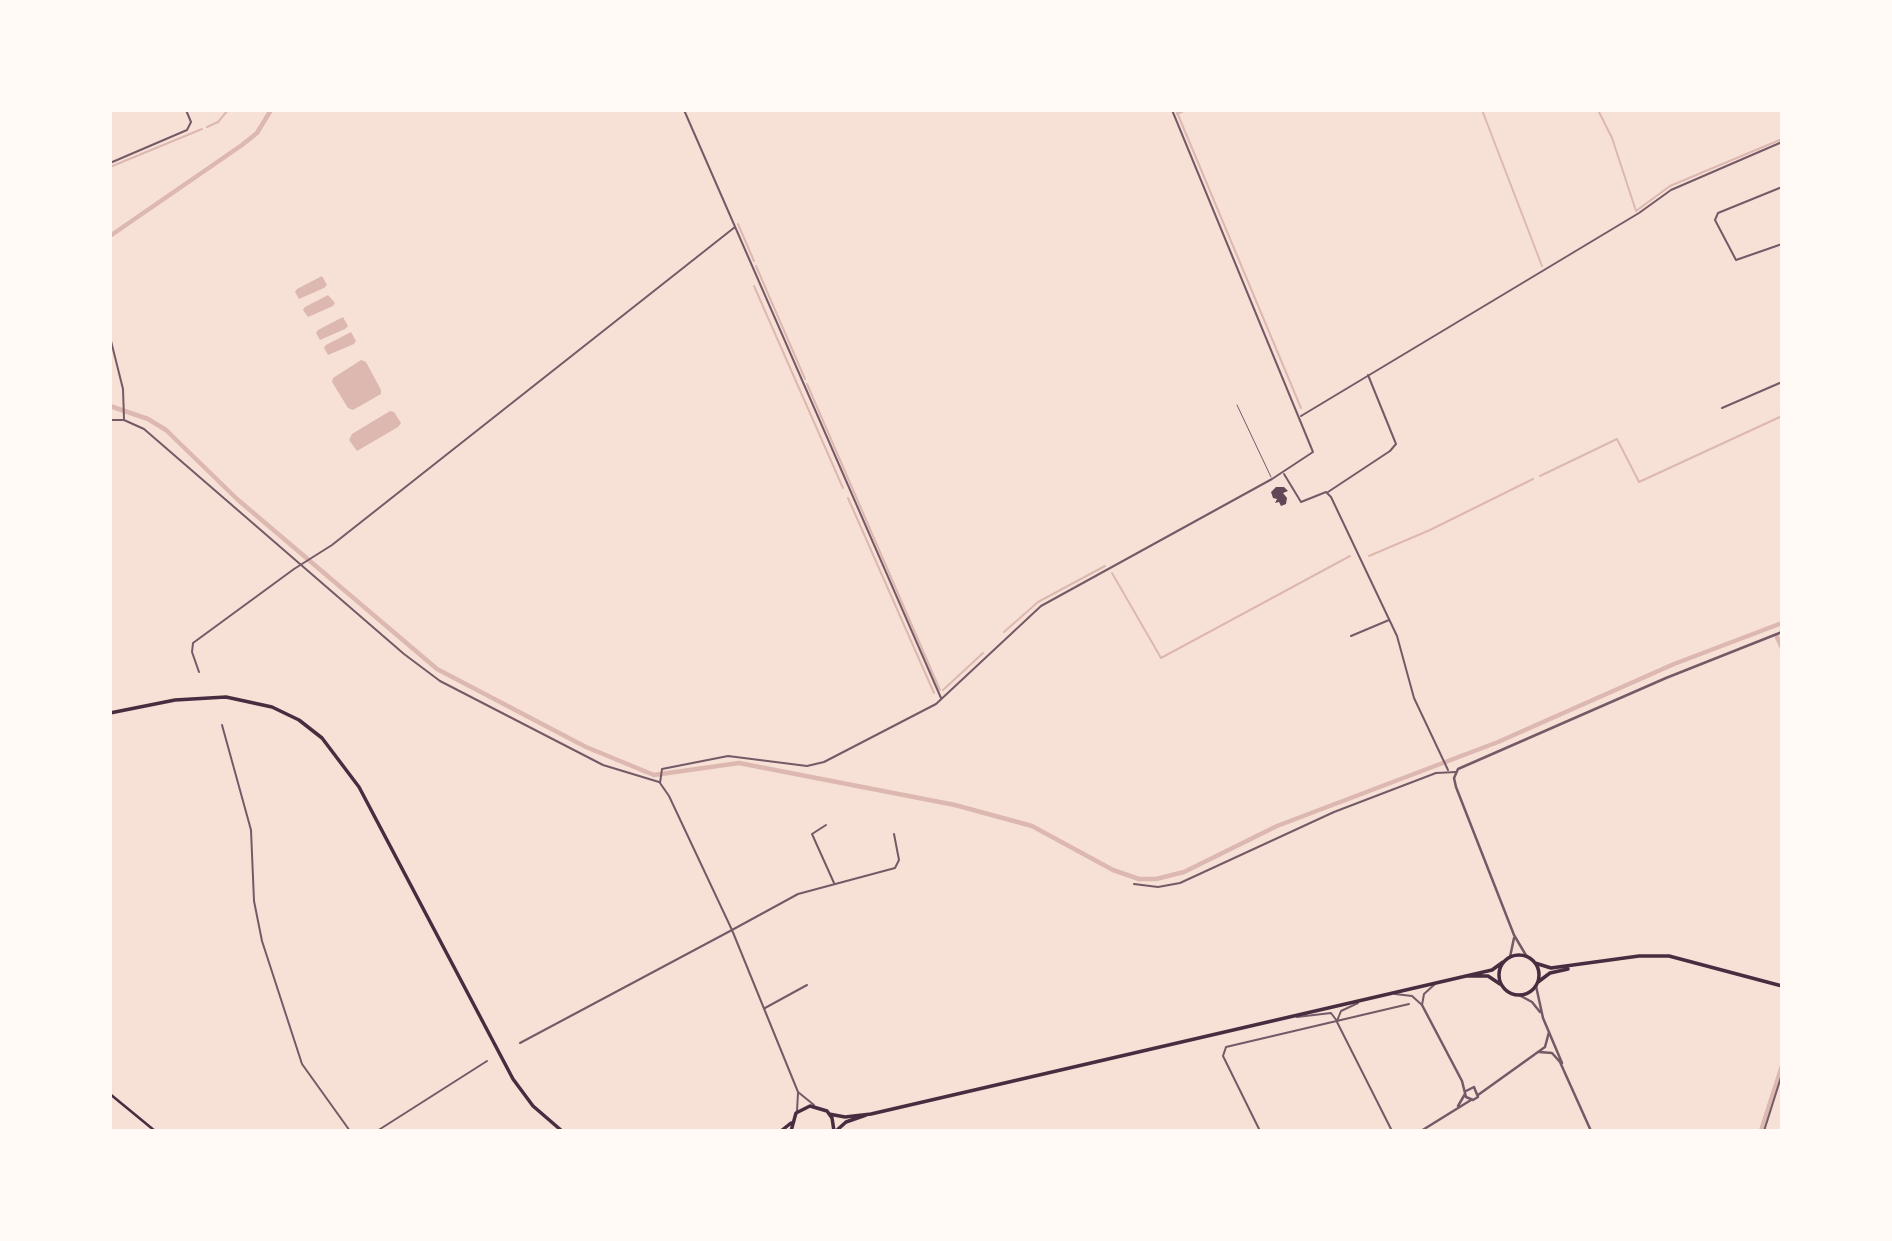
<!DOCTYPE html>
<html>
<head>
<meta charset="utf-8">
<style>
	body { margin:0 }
	#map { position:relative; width:1892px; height:1241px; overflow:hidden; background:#f7e1d7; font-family:"Public Sans",sans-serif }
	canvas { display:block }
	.frame { position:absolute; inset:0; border:112px solid #fffaf5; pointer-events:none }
</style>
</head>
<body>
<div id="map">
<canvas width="1892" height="1241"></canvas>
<div class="frame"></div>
</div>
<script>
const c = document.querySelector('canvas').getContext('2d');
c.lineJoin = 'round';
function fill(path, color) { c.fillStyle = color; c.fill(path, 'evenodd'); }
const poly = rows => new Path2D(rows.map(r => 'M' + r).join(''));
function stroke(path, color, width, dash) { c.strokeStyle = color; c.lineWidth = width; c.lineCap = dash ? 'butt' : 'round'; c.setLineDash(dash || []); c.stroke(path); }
const water = poly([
	[322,276,327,285,324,288,299,299,295,292,297,289],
	[328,295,335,303,333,306,308,317,303,310,305,307],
	[343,317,348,326,345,329,320,340,316,333,318,330],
	[351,332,356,341,354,344,328,355,324,348,326,345],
	[361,360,366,362,381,390,381,394,353,410,348,408,332,382,333,378],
	[390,411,394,412,401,423,398,427,357,451,349,440,352,434]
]);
const stream = poly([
	[1176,110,1301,408],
	[1482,110,1542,266],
	[1598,110,1612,138,1636,211,1670,186,1782,139],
	[1177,114,1186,110],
	[207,127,218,122,228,110],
	[110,167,202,129],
	[738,224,754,261],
	[756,266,805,379],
	[754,286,843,488],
	[807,384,940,690],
	[1540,476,1617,439,1639,482,1782,416],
	[848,498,934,693],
	[1369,556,1430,530,1533,479],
	[1112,573,1161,658,1350,556],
	[1004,632,1038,602,1105,566],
	[943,690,983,653]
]);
const canal = poly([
	[110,236,242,145,257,133,271,110],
	[110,406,148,419,166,430,237,499,437,669,586,747,654,775,739,763,955,805,1032,826,1113,870,1139,879,1156,879,1184,872,1277,826,1498,742,1674,664,1782,623],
	[1777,637,1782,648],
	[1761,1131,1782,1066]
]);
const building = poly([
	[1284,487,1288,491,1283,493,1287,498,1286,504,1281,506,1279,502,1275,503,1277,499,1273,498,1271,492,1276,487]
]);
const service = poly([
	[1237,405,1271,477]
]);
const minor = poly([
	[684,110,941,698],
	[110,163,187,130,191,122,186,110],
	[1782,187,1718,213,1715,220,1736,260,1782,244],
	[110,337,123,389,124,419],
	[1722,408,1782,382],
	[1301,416,1639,213,1671,190,1782,142],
	[110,420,124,420,144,429,404,654,440,681,603,765,659,782],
	[1284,474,1301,502,1326,492,1331,497,1397,636,1414,698,1448,770],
	[1328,492,1390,451,1396,444,1368,375],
	[1351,636,1389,620],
	[199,672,192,652,193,643,294,569,332,545,735,227],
	[222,725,251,830,254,901,262,941,302,1064,350,1131],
	[826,825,812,834,834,883],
	[1134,884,1158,887,1180,883,1334,812,1436,773,1456,772],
	[1395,994,1412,996,1422,1005,1424,994,1435,984],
	[765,1008,807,985],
	[1297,1017,1331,1013,1337,1021,1341,1011,1358,1003],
	[1337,1022,1392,1131],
	[520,1043,732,930,669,796,660,783,662,769,728,756,807,766,824,762,936,704,1041,606,1272,479,1313,452,1172,110],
	[814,1105,798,1092,732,930,798,894,895,868,899,860,894,834],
	[797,1111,798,1093],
	[377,1131,487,1061],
	[1260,1131,1223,1056,1226,1047,1409,1004],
	[1764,1131,1782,1074]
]);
const tertiary = poly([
	[1510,957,1514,938],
	[1527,957,1514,935,1456,787,1454,778,1458,769,1666,678,1782,632],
	[1536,986,1543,1018,1562,1063],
	[1519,995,1532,1002,1540,1012],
	[1422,1005,1462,1081,1466,1097,1473,1100,1478,1097,1474,1087,1466,1091],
	[1539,1052,1552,1053,1560,1062,1591,1131],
	[1478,1095,1545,1047,1549,1032],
	[1458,1106,1465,1094],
	[1421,1131,1471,1100]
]);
const secondary = poly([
	[110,1094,155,1131]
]);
const primary = poly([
	[110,713,175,700,226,697,272,707,299,720,322,738,359,787,513,1079,533,1106,562,1131],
	'1499 975a20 20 0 1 1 40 0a20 20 0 1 1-40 0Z',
	[1535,963,1551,968,1639,956,1669,956,1782,986],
	[1468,976,1488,976,1500,984],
	[1538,982,1550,973,1568,969],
	[829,1114,845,1117,871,1114,1492,970,1503,962],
	[781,1131,791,1123],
	[791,1131,796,1113,810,1106,827,1111,832,1118,834,1131],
	[836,1131,846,1122,866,1115]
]);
fill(water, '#dcb8b0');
stroke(stream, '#dcb8b0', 2);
stroke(canal, '#dcb8b0', 4.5);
fill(building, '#644757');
stroke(service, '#755966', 1);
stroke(minor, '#755966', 2);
stroke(tertiary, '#755966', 2.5);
stroke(secondary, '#4a2c40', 2.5);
stroke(primary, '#4a2c40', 3.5);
</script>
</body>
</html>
